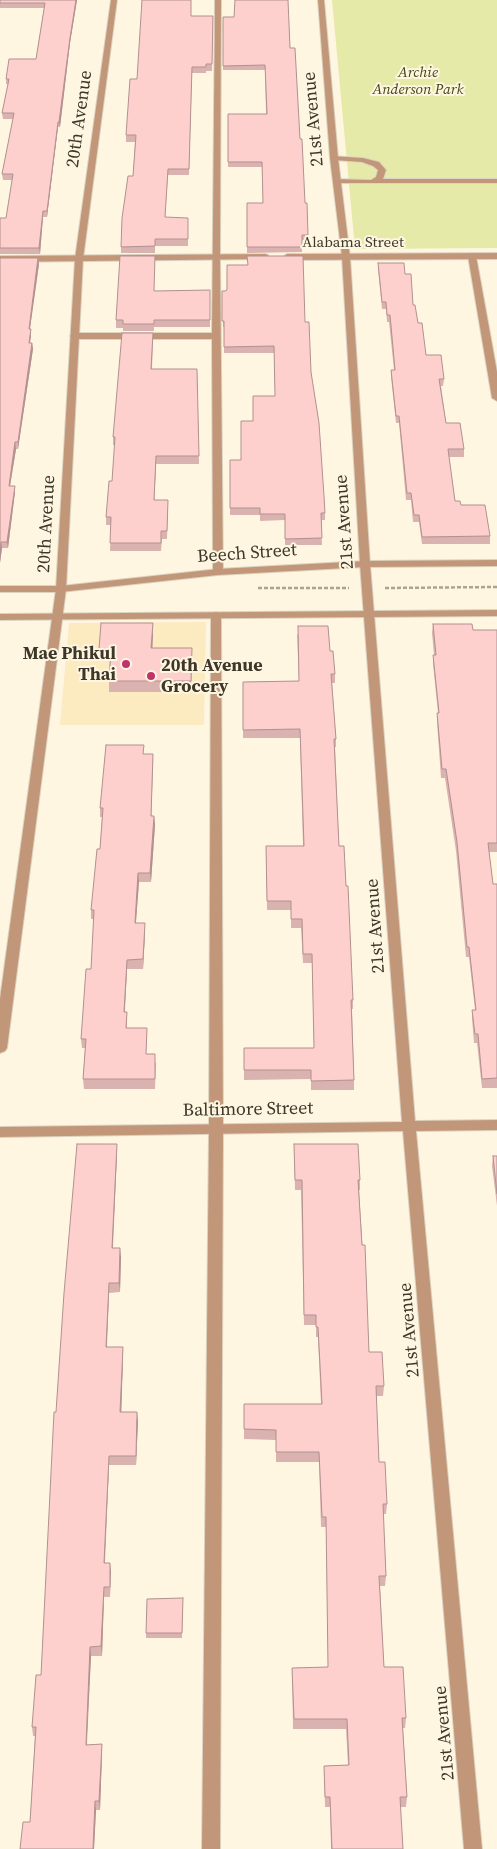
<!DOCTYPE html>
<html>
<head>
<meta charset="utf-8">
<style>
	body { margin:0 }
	canvas { display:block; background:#fff6e2 }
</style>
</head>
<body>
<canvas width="497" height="1849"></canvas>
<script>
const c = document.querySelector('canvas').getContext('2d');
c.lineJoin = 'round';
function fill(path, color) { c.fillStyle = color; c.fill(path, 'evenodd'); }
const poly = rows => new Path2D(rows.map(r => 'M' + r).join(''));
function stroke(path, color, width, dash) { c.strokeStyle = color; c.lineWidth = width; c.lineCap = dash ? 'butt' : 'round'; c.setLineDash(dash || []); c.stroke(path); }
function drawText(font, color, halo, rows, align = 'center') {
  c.font = font + ' "Source Serif 4",serif'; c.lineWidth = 4; c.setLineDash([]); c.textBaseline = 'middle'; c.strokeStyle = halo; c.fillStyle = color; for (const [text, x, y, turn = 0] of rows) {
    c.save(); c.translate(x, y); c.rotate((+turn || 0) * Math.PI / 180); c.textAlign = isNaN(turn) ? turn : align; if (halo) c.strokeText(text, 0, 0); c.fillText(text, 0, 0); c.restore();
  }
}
const built = poly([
	[206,622,204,725,60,725,69,623]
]);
const green = poly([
	[332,0,497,0,497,248,355,249]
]);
const path = poly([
	[258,588,349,588],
	[385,588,497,587]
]);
const service = poly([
	[215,0,221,0,220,257,223,572,218,575,213,572,212,339,74,339,70,336,74,333,212,333,215,0],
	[331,156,363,158,379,162,386,170,383,179,497,179,497,183,337,183,333,181,334,179,371,180,376,177,378,170,373,166,362,162,334,160,330,158,331,156],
	[472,253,476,256,497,372,497,401,492,398,468,256,472,253],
	[216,612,221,615,223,1129,220,1849,202,1849,209,1129,211,615,216,612]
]);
const minor = poly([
	[111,0,117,0,83,259,66,589,7,1048,5,1051,0,1053,0,999,56,589,75,259,111,0],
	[318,0,324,0,338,158,350,257,370,564,415,1121,497,1120,497,1130,416,1131,482,1849,464,1849,403,1131,0,1137,0,1127,402,1122,360,564,342,257,330,158,318,0]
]);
const tertiary = poly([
	[497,253,497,259,287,260,283,257,287,254,497,253],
	[265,254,268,255,268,259,0,262,0,256,265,254],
	[497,560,497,566,365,567,218,575,61,592,0,592,0,586,61,586,218,569,365,561,497,560],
	[497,610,497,616,0,620,0,614,497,610]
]);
const wall = poly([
	[0,0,77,0,70,43,60,127,58,127,47,217,43,217,40,254,0,254,0,218,6,218,13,180,3,180,2,174,13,119,3,119,2,113,8,84,6,84,6,79,36,59,44,8,0,8],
	[191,16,213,16,212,71,206,71,206,73,192,73,189,175,168,175,165,218,188,218,188,246,155,246,155,253,121,253,121,247,133,176,135,142,126,142,126,135,137,79],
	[223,17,290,48,305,203,307,203,308,240,302,240,302,252,247,253,247,203,263,203,262,167,228,167,228,114,266,114,265,70,223,70],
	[0,258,38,258,39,264,30,329,31,329,31,335,30,343,32,343,33,349,18,449,16,449,10,486,15,492,8,548,2,548,0,563],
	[378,263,405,274,426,355,444,379,443,386,441,386,446,423,464,449,464,457,449,457,455,501,461,505,490,536,490,544,422,544,419,522,413,522,411,500,406,500,399,423,396,423,391,377,391,370,394,370,389,322,387,322,386,309,382,309,378,269],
	[210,290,210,327,154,327,154,331,123,331,123,328,116,328,116,320,154,291],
	[222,291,305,322,311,372,325,513,325,520,321,520,322,545,285,545,285,520,260,521,260,515,230,515,230,460,241,460,253,421,275,396,274,353,224,353,224,327,223,327],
	[153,341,152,369,197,369,199,464,156,464,154,500,168,508,167,539,162,539,161,551,110,551,111,525,106,525,106,517,112,481,115,445,113,445,113,437],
	[153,623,152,648,192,659,191,692,109,692,109,681,110,660,100,660,99,649],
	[433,624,473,630,497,630,497,852,489,852,493,884,497,884,497,1088,482,1088,477,1043,474,1043,472,1019,472,1010,475,1010,469,957,466,957,456,851,445,778,441,778,437,722,438,713,433,664,433,655,434,655,432,633],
	[297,634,330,651,335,674,335,683,332,683,336,739,336,747,335,747,339,846,346,886,353,1000,353,1009,352,1009,354,1080,354,1090,311,1090,311,1079,244,1080,244,1048,314,1048,312,963,303,963,301,928,291,928,291,910,267,910,266,846,303,846,300,738,243,738,243,682,299,681],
	[144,754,153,754,151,816,154,816,155,825,151,882,139,882,136,923,145,933,143,969,127,969,125,1012,127,1012,127,1028,147,1028,146,1054,156,1063,155,1089,84,1089,83,1079,85,1048,82,1048,81,1039,91,969,94,919,91,919,91,910,100,849,102,817,100,817,100,808],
	[294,1144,360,1180,360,1190,359,1190,369,1352,384,1386,383,1396,376,1396,379,1462,387,1504,386,1514,383,1514,386,1576,385,1586,380,1586,384,1667,406,1718,405,1728,403,1728,407,1797,406,1807,400,1807,403,1849,331,1849,330,1807,325,1807,324,1766,348,1765,346,1729,293,1729,292,1668,328,1667,326,1527,321,1527,319,1462,276,1462,276,1440,244,1439,244,1404,321,1404,318,1337,316,1337,316,1325,304,1325,301,1190,295,1190],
	[117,1153,113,1248,121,1257,120,1292,109,1293,107,1347,123,1347,123,1357,121,1412,138,1421,136,1465,109,1465,105,1563,110,1563,110,1597,104,1597,102,1656,91,1656,87,1745,102,1744,102,1754,100,1810,96,1810,94,1849,20,1849,30,1822,35,1736,33,1736,32,1727,41,1675,56,1412],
	[493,1156,497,1156,497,1206,492,1166],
	[183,1598,182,1638,146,1638,146,1633]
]);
const shadedWall = poly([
	[76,0,77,0,70,43,60,127,59,122,70,38],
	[58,122,58,127,47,217,47,211],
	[43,211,43,217,40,254,39,248],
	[38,258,39,264,29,335,29,329],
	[31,329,31,335,29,349,29,343],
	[32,343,33,349,18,449,18,442],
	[15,442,16,449,9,492,9,486],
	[156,456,156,464,154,508,154,500],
	[15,486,15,492,8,548,7,542],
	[1,542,2,548,0,563,0,553],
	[153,623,153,634,152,659,151,648],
	[153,754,153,763,151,825,151,816],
	[154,816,155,825,151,882,150,873],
	[138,873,139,882,135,933,135,923],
	[145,923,145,933,143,969,143,959],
	[127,960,127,969,124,1021,124,1012],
	[117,1144,117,1153,112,1257,112,1248],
	[120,1248,121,1257,120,1292,119,1283],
	[109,1283,109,1293,106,1357,106,1347],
	[123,1347,123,1357,121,1422,120,1412],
	[137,1412,138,1421,136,1465,136,1456],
	[109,1456,109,1465,104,1572,104,1563],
	[110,1563,111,1572,110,1597],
	[104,1587,104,1597,102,1656,101,1646],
	[90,1647,91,1656,86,1754,86,1745],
	[102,1744,102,1754,100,1810,99,1801],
	[95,1801,96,1810,94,1849,93,1849]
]);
const building = poly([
	[0,0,76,0,70,38,59,122,58,122,47,211,43,211,39,248,0,248,0,218,6,218,13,174,2,174,14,113,2,113,9,79,6,79,9,59,36,59,45,3,0,3,0,0],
	[142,0,191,0,191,16,213,16,212,64,206,64,206,67,192,67,189,169,168,169,165,217,188,218,188,239,155,239,155,246,121,247,122,218,128,176,133,176,136,135,126,135,130,79,137,79,142,0],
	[235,0,288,0,290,48,295,48,300,139,302,139,305,203,307,203,308,235,302,235,302,247,247,247,247,203,263,203,262,162,228,162,228,114,267,114,265,65,223,66,223,17,234,17,235,0],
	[120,256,155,256,154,291,210,290,210,320,154,320,154,324,123,324,123,320,116,320,120,256],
	[247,256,303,256,305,322,309,322,311,372,319,423,324,496,325,513,321,513,322,538,285,539,285,514,260,514,260,508,230,508,230,460,241,460,241,421,253,421,253,396,275,396,274,346,224,347,224,321,222,321,222,291,226,291,227,289,227,265,248,265,247,256],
	[0,258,38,258,29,329,31,329,29,343,32,343,18,442,15,442,9,486,15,486,7,542,1,542,0,553,0,258],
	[378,263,404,263,405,274,411,274,413,305,415,305,418,323,422,323,426,355,441,355,444,379,439,379,446,423,460,423,464,449,448,449,455,501,460,501,461,505,485,505,490,536,422,537,419,515,414,515,411,493,407,493,399,416,396,416,391,370,395,370,390,315,387,315,386,302,382,302,378,263],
	[122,333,153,333,151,369,197,369,199,456,156,456,154,500,168,500,167,531,161,531,161,543,110,543,111,517,106,517,109,481,112,481,115,437,113,437,122,333],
	[101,623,153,623,151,648,192,648,191,681,109,681,111,649,99,649,101,623],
	[433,624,472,624,473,630,497,630,497,843,488,843,493,884,497,884,497,1078,482,1079,478,1034,475,1034,472,1010,476,1010,469,947,467,947,457,842,446,769,442,769,437,713,439,713,433,655,436,655,433,624],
	[298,626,328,626,330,651,333,651,335,674,331,674,336,739,334,739,339,846,344,846,346,886,348,886,353,1000,351,1000,354,1080,311,1081,311,1070,244,1070,244,1048,314,1048,312,954,303,954,302,919,291,919,291,901,267,901,266,846,304,846,300,729,243,730,243,682,299,681,298,626],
	[106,745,144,745,143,754,153,754,151,816,154,816,150,873,138,873,135,923,145,923,143,959,127,960,124,1012,127,1012,126,1028,147,1028,146,1054,155,1054,155,1079,83,1079,86,1039,81,1039,86,969,91,969,94,910,91,910,97,849,100,849,103,808,100,808,106,745],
	[77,1144,117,1144,112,1248,120,1248,119,1283,109,1283,106,1347,123,1347,120,1412,137,1412,136,1456,109,1456,104,1563,110,1563,110,1587,104,1587,101,1646,90,1647,86,1745,102,1744,99,1801,95,1801,93,1849,20,1849,23,1822,30,1822,36,1727,32,1727,36,1675,41,1675,54,1412,56,1412,64,1293,77,1144],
	[294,1144,358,1144,360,1180,358,1180,362,1245,365,1245,369,1352,382,1352,384,1386,376,1386,379,1462,385,1462,387,1504,383,1504,386,1576,379,1576,384,1667,403,1667,406,1718,402,1718,407,1797,400,1797,403,1849,332,1849,330,1797,325,1797,324,1766,349,1765,347,1719,294,1719,292,1668,328,1667,326,1517,322,1517,319,1452,276,1452,276,1430,244,1429,244,1404,322,1404,318,1327,316,1327,316,1315,304,1315,302,1180,295,1180,294,1144],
	[493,1156,497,1156,497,1194,493,1156],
	[183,1598,182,1633,146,1633,147,1599,183,1598]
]);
const markers = [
	[126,664,5,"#bf346a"],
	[151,676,5,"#bf346a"]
];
const farParknames = [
	["Archie",418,73],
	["Anderson Park",418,90]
];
const farStreetnames = [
	["Alabama Street",353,243]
];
const streetNames = [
	["20th Avenue",80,119,-82],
	["21st Avenue",314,119,-95],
	["21st Avenue",345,522,-94],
	["20th Avenue",47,524,-87],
	["Beech Street",247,554,-4],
	["21st Avenue",376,926,-94],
	["Baltimore Street",248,1110,-1],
	["21st Avenue",410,1330,-95],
	["21st Avenue",445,1733,-95]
];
const poiNames = [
	["Mae Phikul",116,654],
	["Thai",116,675],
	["20th Avenue",161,666,"left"],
	["Grocery",161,687,"left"]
];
fill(built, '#fceac0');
fill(green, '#e6eaa8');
stroke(service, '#dcd4c1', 2);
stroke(minor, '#dcd4c1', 2);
stroke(tertiary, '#dcd4c1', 2);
stroke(path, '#aba391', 2.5, [4, 2]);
fill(service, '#c29779');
fill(minor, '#c29779');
fill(tertiary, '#c29779');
fill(wall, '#dab2b0');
fill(shadedWall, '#b19190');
fill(building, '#fdcfcd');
stroke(building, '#b19190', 1);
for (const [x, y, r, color] of markers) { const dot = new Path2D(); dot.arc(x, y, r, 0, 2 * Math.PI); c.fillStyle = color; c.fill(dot); stroke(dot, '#fff6e2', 2); }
drawText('italic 15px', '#464816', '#fff6e2', farParknames);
drawText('15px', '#3d3729', '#fff6e2', farStreetnames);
drawText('18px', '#3d3729', '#fff6e2', streetNames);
drawText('bold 18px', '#3d3729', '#fff6e2', poiNames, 'right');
</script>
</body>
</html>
